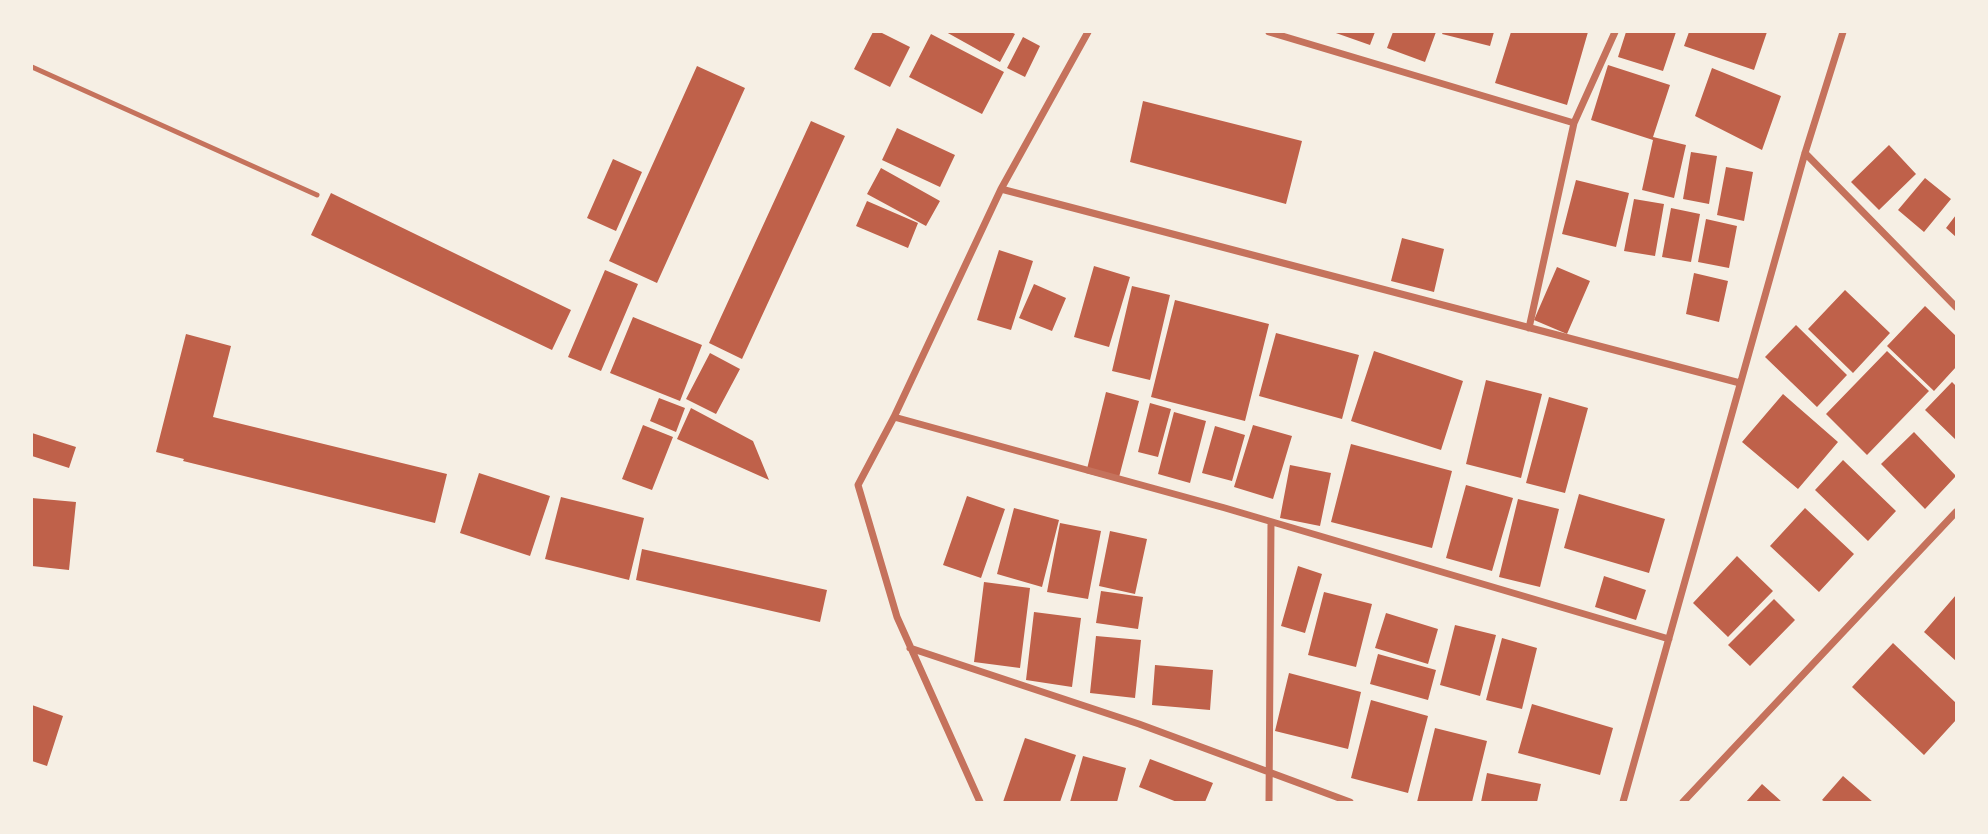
<!DOCTYPE html>
<html>
<head>
<meta charset="utf-8">
<style>
	body { margin:0 }
	#map { position:relative; width:1988px; height:834px; overflow:hidden; background:#f6efe4; font-family:"Roboto Condensed",sans-serif }
	canvas { display:block }
	.frame { position:absolute; inset:0; border:33px solid #f6efe4; pointer-events:none }
</style>
</head>
<body>
<div id="map">
<canvas width="1988" height="834"></canvas>
<div class="frame"></div>
</div>
<script>
const c = document.querySelector('canvas').getContext('2d');
c.lineJoin = 'round';
function fill(path, color) { c.fillStyle = color; c.fill(path, 'evenodd'); }
const poly = rows => new Path2D(rows.map(r => 'M' + r).join(''));
function stroke(path, color, width, dash) { c.strokeStyle = color; c.lineWidth = width; c.lineCap = dash ? 'butt' : 'round'; c.setLineDash(dash || []); c.stroke(path); }
const building = poly([
	[873,32,880,32,910,47,890,87,854,69],
	[946,32,1011,32,1015,34,1000,62],
	[1333,32,1375,32,1370,45],
	[1393,32,1436,32,1425,62,1387,48],
	[1443,32,1494,32,1490,46,1442,34],
	[1511,32,1588,32,1567,105,1495,83],
	[1626,32,1676,32,1663,71,1618,57],
	[1689,32,1767,32,1754,70,1684,46],
	[931,34,1004,72,982,114,909,77],
	[1023,37,1040,46,1025,77,1007,68],
	[1608,65,1670,85,1653,137,1686,145,1674,198,1642,190,1653,140,1591,120],
	[697,66,745,88,657,283,609,261],
	[1712,68,1781,96,1762,150,1695,116],
	[1143,101,1302,141,1286,204,1130,162],
	[811,121,845,136,742,359,709,343],
	[897,128,955,155,940,187,882,160],
	[1889,145,1916,174,1879,210,1851,182],
	[1691,152,1717,156,1709,204,1683,199],
	[613,159,642,172,616,231,587,218],
	[1726,167,1753,172,1744,221,1717,215],
	[881,168,940,201,926,226,867,194],
	[1925,178,1951,199,1924,232,1898,210],
	[1576,180,1629,193,1616,247,1562,234],
	[331,193,571,310,552,350,311,235],
	[1634,199,1664,204,1655,256,1624,251],
	[867,201,918,223,908,248,856,226],
	[1671,208,1700,214,1691,262,1662,257],
	[1956,215,1956,237,1946,228],
	[1706,219,1737,226,1729,268,1698,262],
	[1402,238,1444,249,1434,292,1391,281],
	[999,250,1033,261,1011,330,977,320],
	[1094,266,1130,277,1109,347,1074,337],
	[1557,267,1590,281,1567,334,1534,320],
	[605,270,638,284,601,371,568,357],
	[1694,273,1728,281,1719,322,1686,314],
	[1034,284,1066,298,1052,331,1019,318],
	[1132,286,1170,295,1150,380,1112,371],
	[1845,290,1890,333,1853,373,1808,329],
	[1175,300,1269,324,1245,421,1151,397],
	[1925,306,1956,336,1956,367,1934,391,1887,346],
	[633,317,702,345,680,401,610,373],
	[1796,325,1847,375,1817,407,1765,357],
	[1276,333,1359,355,1342,419,1259,396],
	[186,334,231,346,213,417,447,474,435,523,183,461,184,459,156,452],
	[1374,351,1463,381,1441,450,1351,421],
	[1887,351,1929,391,1867,455,1826,414],
	[710,353,740,369,716,414,686,399],
	[1486,380,1542,394,1521,478,1466,464],
	[1952,382,1956,386,1956,440,1925,410],
	[1106,392,1139,401,1118,481,1086,473],
	[1783,394,1838,442,1798,489,1742,442],
	[1549,397,1588,408,1565,493,1526,483],
	[659,398,685,408,676,432,650,421],
	[1150,403,1171,409,1158,457,1138,452],
	[691,408,753,441,769,480,677,439],
	[1174,412,1206,421,1190,483,1158,474],
	[643,425,673,437,652,490,622,479],
	[1253,425,1292,436,1273,499,1234,487],
	[1215,426,1245,435,1232,481,1202,473],
	[1914,432,1956,476,1925,509,1881,464],
	[32,433,76,447,69,468,32,456],
	[1351,444,1452,471,1432,548,1331,522],
	[1843,460,1896,511,1868,541,1815,490],
	[1290,465,1331,473,1320,526,1280,518],
	[479,473,550,496,530,556,460,533],
	[1466,485,1513,498,1492,571,1446,558],
	[1579,494,1665,519,1649,573,1564,548],
	[967,496,1005,509,981,578,943,565],
	[561,497,644,518,629,580,545,559],
	[32,498,76,502,69,570,32,566],
	[1518,499,1559,509,1540,587,1499,577],
	[1014,508,1059,520,1042,587,997,574],
	[1805,508,1854,554,1819,592,1770,546],
	[1060,523,1101,531,1088,599,1047,592],
	[1110,531,1147,539,1135,594,1099,586],
	[642,549,827,590,820,622,636,580],
	[1737,556,1773,591,1728,637,1693,603],
	[1298,566,1322,574,1305,633,1281,626],
	[1604,576,1646,590,1636,620,1595,607],
	[984,582,1030,588,1020,668,974,662],
	[1101,591,1143,597,1138,629,1096,623],
	[1324,592,1372,604,1356,667,1308,655],
	[1956,595,1956,661,1924,632],
	[1774,599,1795,620,1750,666,1728,645],
	[1034,612,1081,618,1072,687,1026,680],
	[1386,613,1438,629,1428,664,1375,648],
	[1455,625,1496,635,1480,696,1440,685],
	[1096,636,1141,640,1135,698,1090,693],
	[1502,638,1537,648,1522,709,1486,700],
	[1893,643,1956,703,1956,720,1924,755,1852,687],
	[1378,654,1436,670,1428,700,1370,684],
	[1155,665,1213,670,1210,710,1152,705],
	[1289,673,1361,692,1348,749,1275,731],
	[1371,700,1428,716,1408,793,1351,778],
	[1532,704,1613,728,1600,775,1518,753],
	[32,705,63,716,47,766,32,761],
	[1435,728,1487,741,1472,802,1417,802],
	[1025,738,1076,755,1060,802,1003,802],
	[1083,756,1126,768,1117,802,1070,802],
	[1150,759,1213,783,1205,802,1177,802,1139,787],
	[1487,773,1541,784,1537,802,1481,802],
	[1843,776,1873,802,1825,802,1822,800],
	[1762,784,1782,802,1746,802]
]);
const service = poly([
	[32,67,317,195]
]);
const minor = poly([
	[1269,32,1574,123],
	[1805,153,1956,307],
	[1001,189,1740,383],
	[1529,328,1574,123,1615,32],
	[894,417,1225,508,1669,639],
	[910,648,1139,724,1350,802],
	[980,802,897,617,858,485,894,417,1001,189,1088,32],
	[1269,802,1271,522],
	[1623,802,1805,153,1843,32],
	[1683,802,1956,512]
]);
fill(building, '#bf614a');
stroke(service, '#c5725c', 5);
stroke(minor, '#c5725c', 7);
</script>
</body>
</html>
